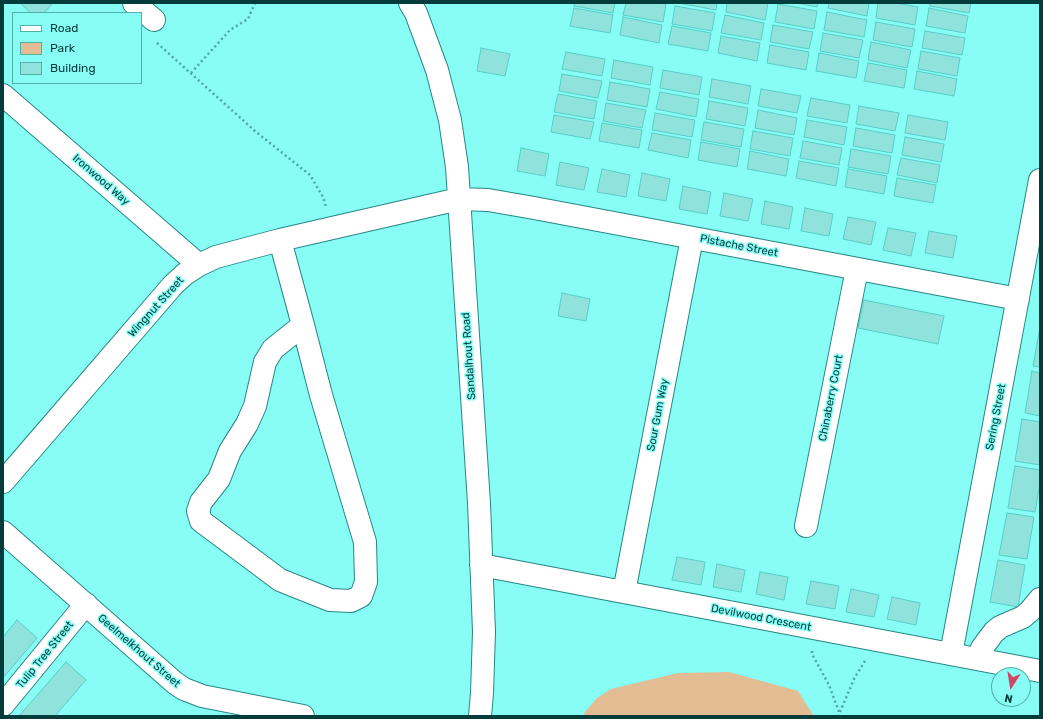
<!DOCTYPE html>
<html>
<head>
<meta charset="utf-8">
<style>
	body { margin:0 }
	#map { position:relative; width:1043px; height:719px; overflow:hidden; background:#87fdf6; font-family:Rubik,sans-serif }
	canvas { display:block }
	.frame { position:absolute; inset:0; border:4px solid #033c3a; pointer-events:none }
	.legend { position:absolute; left:12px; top:12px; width:130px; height:72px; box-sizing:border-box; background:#87fdf6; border:1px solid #52b0ab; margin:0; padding:5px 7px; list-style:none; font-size:12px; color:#033c3a }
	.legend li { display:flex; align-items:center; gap:8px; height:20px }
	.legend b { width:20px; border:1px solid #52b0ab }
	.north { position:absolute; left:991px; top:667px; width:40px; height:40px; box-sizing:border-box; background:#87fdf6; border:1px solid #52b0ab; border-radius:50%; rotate:192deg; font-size:11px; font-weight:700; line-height:16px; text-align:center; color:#033c3a }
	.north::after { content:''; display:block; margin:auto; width:14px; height:18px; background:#d34466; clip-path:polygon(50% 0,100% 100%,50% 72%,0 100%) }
</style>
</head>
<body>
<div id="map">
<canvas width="1043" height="719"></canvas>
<div class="frame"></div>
<ul class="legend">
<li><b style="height:5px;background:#fff"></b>Road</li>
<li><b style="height:11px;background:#e2bd94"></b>Park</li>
<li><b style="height:11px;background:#90e2dc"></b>Building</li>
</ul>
<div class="north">N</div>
</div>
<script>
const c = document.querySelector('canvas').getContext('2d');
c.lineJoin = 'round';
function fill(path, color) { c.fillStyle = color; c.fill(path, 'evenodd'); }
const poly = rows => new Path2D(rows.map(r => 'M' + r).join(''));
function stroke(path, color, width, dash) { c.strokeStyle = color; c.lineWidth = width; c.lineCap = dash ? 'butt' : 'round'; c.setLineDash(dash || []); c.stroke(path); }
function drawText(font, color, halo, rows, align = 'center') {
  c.font = font + ' Rubik,sans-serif'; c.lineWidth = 3; c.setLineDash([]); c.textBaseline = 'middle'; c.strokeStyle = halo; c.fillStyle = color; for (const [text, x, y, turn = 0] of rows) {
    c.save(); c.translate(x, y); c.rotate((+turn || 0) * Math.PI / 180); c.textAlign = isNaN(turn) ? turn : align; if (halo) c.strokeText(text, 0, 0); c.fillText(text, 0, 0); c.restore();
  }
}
const green = poly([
	[729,672,798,691,814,716,583,716,585,712,597,698,611,689,678,673]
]);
const building = poly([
	[20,3,53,3,44,13,31,13,20,3],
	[574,3,615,3,613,13,574,6,574,3],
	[626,3,659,3,666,4,663,22,623,15,626,3],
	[678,3,717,3,716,10,678,3],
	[727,3,768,3,765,20,726,12,727,3],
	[797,3,818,3,817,7,797,3],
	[829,3,869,3,867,16,828,8,829,3],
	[878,3,895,3,918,7,915,25,876,18,878,3],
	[930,3,971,3,969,13,930,6,930,3],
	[778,4,817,11,814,29,775,22,778,4],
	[675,6,715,13,712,31,672,24,675,6],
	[574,8,613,15,610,33,570,26,574,8],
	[929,8,968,16,965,33,926,26,929,8],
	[827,12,867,20,864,37,824,30,827,12],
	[725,15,764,23,761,40,721,33,725,15],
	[623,17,662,25,659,43,620,35,623,17],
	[876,22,915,29,912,47,873,40,876,22],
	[773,25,813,32,809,49,770,42,773,25],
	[672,26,711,33,708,51,668,44,672,26],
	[925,31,965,38,962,55,922,48,925,31],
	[823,33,863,40,859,58,820,51,823,33],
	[721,36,760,43,757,61,718,53,721,36],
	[871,42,911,50,907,68,868,60,871,42],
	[770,45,809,52,806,70,767,63,770,45],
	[481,48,510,54,505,76,477,71,481,48],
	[921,51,960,58,957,76,918,69,921,51],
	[566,52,605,59,602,76,562,69,566,52],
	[819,53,859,61,856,78,816,71,819,53],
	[614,60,653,67,650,85,611,78,614,60],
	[868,63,907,70,904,88,864,81,868,63],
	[663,70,702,77,699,95,660,88,663,70],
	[917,71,957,79,954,96,914,89,917,71],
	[562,74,602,81,598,98,559,91,562,74],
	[712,79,751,86,748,104,709,97,712,79],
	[610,82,650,89,647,107,607,100,610,82],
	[761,89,801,96,797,113,758,106,761,89],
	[660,92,699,99,696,117,656,109,660,92],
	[558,94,597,101,594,119,554,112,558,94],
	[811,98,850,105,847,123,807,116,811,98],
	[709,101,748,108,745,126,706,119,709,101],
	[606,103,646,110,642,128,603,121,606,103],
	[859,106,899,113,895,131,856,124,859,106],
	[758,110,797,118,794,135,755,128,758,110],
	[655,113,695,120,692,137,652,130,655,113],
	[554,115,594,122,590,139,551,132,554,115],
	[908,115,948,122,945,140,905,133,908,115],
	[807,120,847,127,844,145,804,137,807,120],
	[704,122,744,129,741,147,701,140,704,122],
	[602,123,642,130,639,148,599,141,602,123],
	[856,128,895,135,892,153,853,146,856,128],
	[753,131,793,138,790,156,750,149,753,131],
	[652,133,691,140,688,158,648,150,652,133],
	[905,137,944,144,941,162,902,155,905,137],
	[803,141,842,148,839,165,800,158,803,141],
	[701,142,740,149,737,167,698,160,701,142],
	[521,148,549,154,545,176,517,171,521,148],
	[851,149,891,156,888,174,848,167,851,149],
	[750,151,789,159,786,176,747,169,750,151],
	[901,158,940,165,937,183,897,175,901,158],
	[799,161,839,168,836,186,796,178,799,161],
	[560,162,589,168,584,190,556,185,560,162],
	[602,169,630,175,626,197,597,192,602,169],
	[848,169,887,176,884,194,845,187,848,169],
	[642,173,670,179,666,201,638,196,642,173],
	[897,178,936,185,933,203,894,196,897,178],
	[683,186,711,192,707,214,679,209,683,186],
	[724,193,753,199,748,221,720,216,724,193],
	[765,201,793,207,789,229,761,224,765,201],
	[805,208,833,214,829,236,801,231,805,208],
	[848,217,876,222,871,245,843,239,848,217],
	[888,228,916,233,911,256,883,250,888,228],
	[929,231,957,236,953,258,925,253,929,231],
	[562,293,590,299,586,321,558,316,562,293],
	[864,300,944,316,938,344,858,328,864,300],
	[1040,327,1040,367,1033,366,1040,327],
	[1032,371,1040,373,1040,416,1025,413,1032,371],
	[1022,419,1040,422,1040,465,1015,461,1022,419],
	[1015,466,1040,470,1040,483,1035,512,1008,508,1015,466],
	[1007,513,1034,517,1027,559,999,555,1007,513],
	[677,557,705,562,701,585,672,580,677,557],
	[998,560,1025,565,1018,607,990,602,998,560],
	[717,564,745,570,741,592,713,587,717,564],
	[760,572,788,577,784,600,756,594,760,572],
	[811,581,839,586,835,609,806,604,811,581],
	[851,589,879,595,874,617,846,612,851,589],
	[892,597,920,603,916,625,887,619,892,597],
	[17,620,37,638,3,678,3,637,17,620],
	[66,662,86,680,55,716,19,716,66,662]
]);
const path = poly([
	[157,43,255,131,310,175,323,197,326,207],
	[191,73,230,30,248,19,255,3],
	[812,651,812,654,829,685,839,712,839,716],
	[840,712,854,679,865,661]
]);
const street = poly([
	[134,3,154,20],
	[410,3,416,13,437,70,450,120,457,167,479,503,484,632,482,693,480,716],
	[3,95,199,265],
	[280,240,303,325,321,395,365,542,366,582,361,596,351,601,330,600,280,580,201,521,198,511,201,502,219,479,230,451,247,424,255,406,265,362,273,349,303,325],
	[3,482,173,285,185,274,199,265,216,257,280,240,459,199,488,200,534,208,1018,299],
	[806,526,857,269],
	[3,532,175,683,184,689,202,696,303,716],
	[481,565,1040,671],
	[624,592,692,238],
	[951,654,1040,180],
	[979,659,982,648,994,632,1000,627,1023,617,1030,611,1040,599],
	[3,705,86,604]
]);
const streetNames = [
	["Ironwood Way",101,180,41],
	["Pistache Street",739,246,11],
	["Wingnut Street",156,307,-48],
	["Sandalhout Road",469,356,-94],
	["Chinaberry Court",831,398,-79],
	["Sour Gum Way",658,415,-79],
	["Sering Street",996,417,-79],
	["Devilwood Crescent",761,618,11],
	["Geelmelkhout Street",139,651,41],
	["Tulip Tree Street",45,655,-51]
];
fill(green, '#e2bd94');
fill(building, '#90e2dc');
stroke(building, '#56cec8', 1);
stroke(street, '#288783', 24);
stroke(path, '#4ca7a3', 2.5, [2, 3]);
stroke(street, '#fff', 22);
drawText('11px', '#033c3a', '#87fdf6', streetNames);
</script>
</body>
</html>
